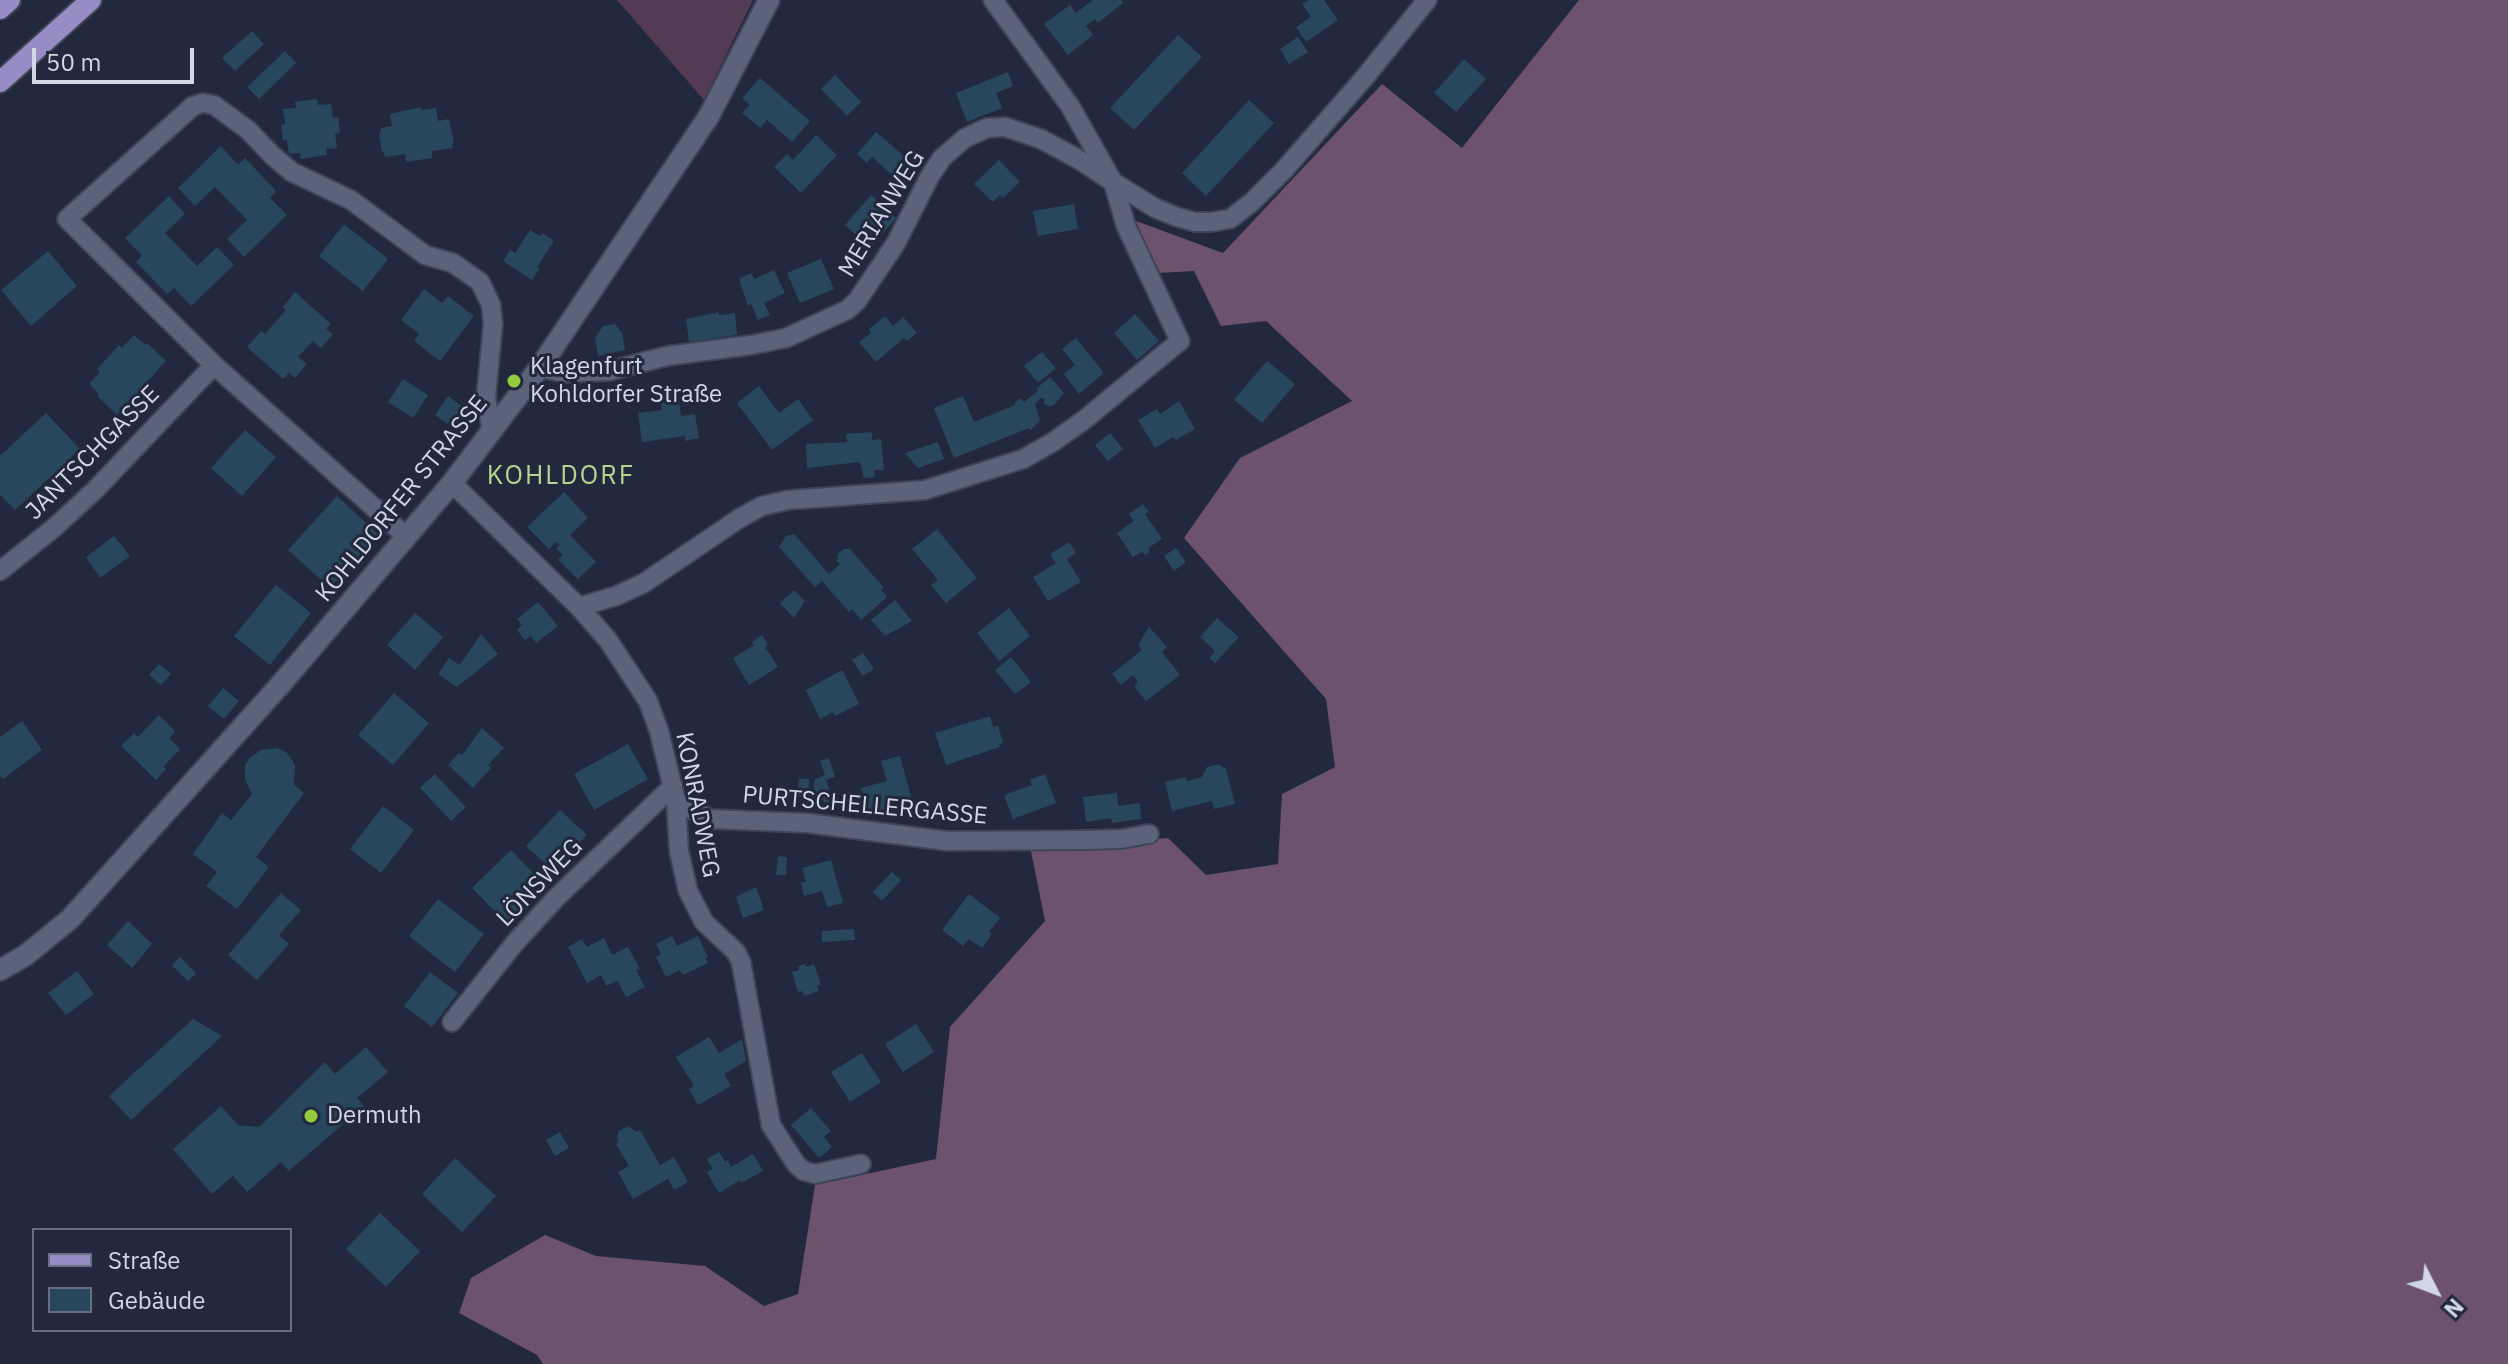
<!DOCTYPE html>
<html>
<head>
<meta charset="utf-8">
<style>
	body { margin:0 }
	#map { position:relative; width:2508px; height:1364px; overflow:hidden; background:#22293e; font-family:"IBM Plex Sans",sans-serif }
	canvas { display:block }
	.legend { position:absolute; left:32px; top:1228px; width:260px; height:104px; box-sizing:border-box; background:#22293e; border:2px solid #686f81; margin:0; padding:10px 14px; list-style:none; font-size:24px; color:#d2d7e5 }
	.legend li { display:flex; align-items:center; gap:16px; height:40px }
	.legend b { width:40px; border:2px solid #686f81 }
	.north { position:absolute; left:2396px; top:1252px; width:80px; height:80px; -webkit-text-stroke:6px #22293e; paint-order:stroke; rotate:132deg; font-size:22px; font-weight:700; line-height:32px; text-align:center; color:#d2d7e5 }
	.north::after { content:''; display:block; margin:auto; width:28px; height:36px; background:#d2d7e5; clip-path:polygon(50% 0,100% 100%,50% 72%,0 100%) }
	.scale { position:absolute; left:32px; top:48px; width:162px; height:36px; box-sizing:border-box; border:4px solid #d2d7e5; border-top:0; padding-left:10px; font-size:24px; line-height:28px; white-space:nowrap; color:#d2d7e5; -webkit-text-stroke:6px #22293e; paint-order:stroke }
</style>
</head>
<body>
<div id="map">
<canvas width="2508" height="1364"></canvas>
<ul class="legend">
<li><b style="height:10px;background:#988cc4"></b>Straße</li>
<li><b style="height:22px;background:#28465c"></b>Gebäude</li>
</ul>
<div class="north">N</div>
<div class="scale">50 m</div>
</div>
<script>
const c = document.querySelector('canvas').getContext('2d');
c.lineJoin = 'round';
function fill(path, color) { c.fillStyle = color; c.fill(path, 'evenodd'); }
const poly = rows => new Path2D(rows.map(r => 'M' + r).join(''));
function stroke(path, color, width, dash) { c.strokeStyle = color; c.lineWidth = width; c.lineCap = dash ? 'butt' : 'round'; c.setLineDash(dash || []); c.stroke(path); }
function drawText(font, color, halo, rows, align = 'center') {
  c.font = font + ' "IBM Plex Sans",sans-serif'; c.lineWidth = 6; c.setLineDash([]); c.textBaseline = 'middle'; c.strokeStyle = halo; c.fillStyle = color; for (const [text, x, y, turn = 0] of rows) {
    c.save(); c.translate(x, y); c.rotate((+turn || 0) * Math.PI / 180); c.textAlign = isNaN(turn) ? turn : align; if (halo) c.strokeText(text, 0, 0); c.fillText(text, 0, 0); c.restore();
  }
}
const green = poly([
	[617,0,753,0,704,100]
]);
const forest = poly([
	[1579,0,2508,0,2508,1364,543,1364,537,1355,459,1313,471,1278,545,1235,596,1256,705,1266,764,1306,798,1294,815,1185,936,1159,950,1027,1045,921,1031,851,1168,838,1206,875,1278,864,1282,794,1335,767,1326,699,1184,538,1240,458,1352,401,1266,321,1221,326,1194,271,1158,273,1136,221,1223,253,1382,84,1462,148]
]);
const building = poly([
	[1093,0,1121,0,1123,3,1098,23,1095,19,1086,26,1093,35,1068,55,1044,24,1070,5,1076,13],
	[1309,0,1324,0,1338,20,1306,42,1296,27,1311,17,1302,4],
	[252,31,264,44,235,71,222,58],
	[1178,35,1202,57,1134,130,1110,108],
	[1298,37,1308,52,1289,64,1280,49],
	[285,51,296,63,259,99,247,87],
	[1464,59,1486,79,1456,112,1434,93],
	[1008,72,1013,86,996,93,1002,108,967,122,956,93],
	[835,75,861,102,847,116,821,89],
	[760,78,810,121,792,142,767,120,760,128,742,113,750,105,742,98],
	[317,99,318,105,331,104,333,118,338,117,340,133,335,134,337,148,326,149,327,155,301,159,300,153,289,154,287,140,283,141,281,125,285,124,283,109,296,108,295,102],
	[1249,100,1274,123,1206,196,1182,173],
	[421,107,421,110,436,108,438,121,449,119,454,143,452,143,453,148,432,151,432,158,406,162,405,154,385,157,384,152,382,152,379,133,381,133,381,128,392,126,390,114],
	[876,132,912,163,898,180,872,157,867,163,857,154],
	[816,135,837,155,801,193,774,167,787,154,793,160],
	[221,146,238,165,245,158,276,191,270,198,287,215,244,257,227,239,247,220,215,187,195,206,178,188],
	[999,160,1020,182,1003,198,1000,195,993,202,974,184],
	[871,195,896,218,870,248,845,225],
	[169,196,185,214,165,233,197,266,217,247,234,265,191,306,174,288,167,294,136,262,142,255,125,238],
	[1074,204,1078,229,1038,236,1033,211],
	[344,224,388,259,363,291,319,256],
	[530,230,540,236,542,233,554,241,537,267,540,268,532,280,503,261,510,250,515,253],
	[48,251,77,286,31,326,1,290],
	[821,259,834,289,800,303,787,273],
	[774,270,785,293,764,303,770,315,758,320,751,304,748,306,739,279,751,273,754,279],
	[424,289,442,303,448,296,474,316,440,361,414,341,419,334,401,320],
	[295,292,331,324,326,329,333,334,321,348,313,341,298,357,307,364,295,378,289,373,283,379,247,347,261,331,265,334,286,310,283,307],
	[719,312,719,315,735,313,737,335,689,342,686,319],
	[1135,314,1159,341,1137,360,1114,333],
	[885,316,893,326,903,317,917,333,907,341,904,338,876,362,859,342,871,333,869,329],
	[615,324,622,333,625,350,598,356,595,338,603,326],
	[134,335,145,345,147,343,166,361,117,415,97,396,99,394,89,384,100,372,97,369,119,345,122,348],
	[1076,338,1104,373,1079,394,1064,374,1075,365,1062,349],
	[1042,352,1056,368,1038,383,1024,366],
	[1267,361,1295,384,1262,423,1234,400],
	[1050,377,1064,393,1054,405,1049,406,1044,404,1045,399,1041,398,1035,404,1040,420,1031,430,1029,428,954,458,934,408,963,396,974,422,1015,405,1015,402,1020,398,1024,402,1038,391,1036,389],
	[403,379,428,395,413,418,388,402],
	[759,386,779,413,798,399,813,420,772,450,737,403],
	[448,396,464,408,451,426,435,415],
	[679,400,681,416,695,414,699,438,685,441,685,436,642,442,638,413,662,410,661,403],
	[1179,401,1195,429,1176,440,1173,437,1155,448,1138,420,1157,409,1160,414],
	[46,413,80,449,15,510,0,495,0,456],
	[245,430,276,457,242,496,211,468],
	[872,432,872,440,881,439,884,470,874,470,875,477,864,478,860,462,807,468,806,444,847,442,846,434],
	[1110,433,1123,449,1108,461,1095,445],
	[938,442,944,459,918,468,905,453],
	[564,492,588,518,570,535,596,562,578,579,558,559,563,555,556,548,560,545,556,542,549,549,527,527],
	[337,496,379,535,330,588,288,550],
	[1143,504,1149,512,1145,514,1162,539,1148,548,1150,552,1145,555,1142,552,1133,557,1117,533,1134,521,1129,514],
	[937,529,977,578,946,603,931,585,938,580,912,549],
	[794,534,829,574,840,564,837,561,838,554,844,549,850,549,884,588,881,590,887,597,861,620,852,609,849,612,822,581,815,587,779,547,786,536],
	[114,536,130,556,100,578,86,557],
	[1069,542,1076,553,1067,559,1081,582,1048,601,1033,577,1056,563,1050,554],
	[1176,548,1186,562,1174,571,1164,556],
	[276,585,311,613,270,665,234,636],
	[794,590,805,601,794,618,780,603],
	[895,600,912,621,885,636,871,620],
	[538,602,558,626,536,643,531,636,525,640,517,630,522,625,517,619],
	[1009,608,1030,636,999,661,977,633],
	[415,613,443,637,415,670,387,645],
	[1217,618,1239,637,1215,663,1209,658,1215,651,1200,637],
	[1149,627,1167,647,1162,652,1180,675,1146,701,1134,686,1138,682,1133,675,1121,685,1112,674,1142,650,1138,645],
	[481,634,498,654,457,687,438,674,449,658,460,665],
	[762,635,768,645,765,647,778,667,749,685,733,658,754,645,752,642],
	[863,653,874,669,863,676,852,660],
	[1011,657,1031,682,1015,694,995,670],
	[159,664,171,674,161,685,149,675],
	[842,670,859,704,835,716,833,712,820,719,806,690],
	[223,688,239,701,224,719,208,706],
	[394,693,429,723,393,765,358,735],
	[159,715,175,731,169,738,180,749,164,766,166,769,156,780,121,746,134,733,138,737],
	[990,716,993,727,998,726,1003,743,999,744,1000,747,946,765,935,733],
	[22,721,42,750,3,779,0,776,0,737],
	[482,728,504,748,488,765,491,768,473,788,448,765,459,753,462,755],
	[628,744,648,779,594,810,574,774],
	[277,748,286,752,292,760,295,765,294,785,304,793,256,857,269,867,237,909,206,886,217,872,193,854,222,813,231,820,252,794,245,779,245,765,251,757,261,750],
	[900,756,912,800,880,811,879,808,867,811,861,788,887,781,881,761],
	[829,758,835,777,826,780,833,800,824,803,822,796,812,799,815,779,825,775,820,761],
	[1218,764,1226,769,1235,804,1214,809,1212,801,1172,811,1165,782,1186,777,1187,781,1202,777,1207,767],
	[435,774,466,807,451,821,420,788],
	[1045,774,1056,803,1013,819,1004,795,1032,785,1030,780],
	[799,778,809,779,808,798,797,797],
	[1117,793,1118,806,1140,803,1141,819,1112,823,1111,818,1086,822,1083,797],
	[383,806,414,830,381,873,350,849],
	[560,810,587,835,553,871,526,846],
	[511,850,544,884,506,923,472,888],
	[778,856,787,857,786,875,776,875],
	[831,860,843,903,827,907,822,891,804,896,801,883,806,881,802,868],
	[892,872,901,880,882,901,873,892],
	[756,887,764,910,743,918,736,897],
	[281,893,301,910,279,935,289,944,257,980,228,955],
	[969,894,1000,918,989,932,992,934,982,948,969,939,963,946,942,930],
	[438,899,484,934,455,972,409,936],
	[128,921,152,944,132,968,107,945],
	[854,929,855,940,822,942,822,931],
	[672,936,677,946,698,936,708,957,705,958,708,963,683,975,680,970,666,977,656,957,661,954,656,944],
	[604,938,612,955,628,947,640,969,636,970,645,987,626,997,617,981,606,986,601,975,587,983,568,947,582,939,587,947],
	[180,957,196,973,188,981,172,965],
	[805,964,806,967,814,964,821,985,817,986,819,991,804,996,802,991,798,992,792,972,799,970,798,966],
	[77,971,94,994,66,1015,48,993],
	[430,972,458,993,432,1027,404,1006],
	[193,1019,222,1036,131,1120,109,1096],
	[916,1024,934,1052,903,1072,885,1044],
	[709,1037,719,1053,742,1039,746,1061,724,1074,731,1086,698,1105,689,1089,694,1086,676,1057],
	[366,1047,388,1072,357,1098,364,1106,289,1171,281,1162,247,1192,233,1176,212,1194,173,1149,221,1106,238,1125,259,1127,325,1062,335,1074],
	[862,1053,881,1082,850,1102,831,1072],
	[811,1108,831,1131,824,1137,832,1147,819,1158,791,1125],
	[628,1126,637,1132,640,1130,660,1165,674,1157,688,1182,674,1190,668,1179,633,1199,618,1172,629,1166,616,1144,618,1142,617,1136,619,1131],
	[560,1132,569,1148,555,1156,546,1140],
	[719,1152,725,1162,728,1160,731,1167,753,1154,763,1171,741,1183,740,1180,719,1193,707,1172,713,1169,707,1159],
	[455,1158,496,1196,462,1232,422,1194],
	[380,1213,420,1251,386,1287,346,1249]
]);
const minor = poly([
	[993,0,1070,106,1113,182,1155,208,1177,217,1195,222,1211,222,1230,219,1252,202,1284,170,1365,77,1427,0],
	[214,365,67,219,193,106,203,103,214,105,248,130,273,156,292,172,351,200,425,255,453,263,480,282,491,305,493,324,486,397,492,432],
	[540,367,564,373,609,371,667,356,751,345,786,338,847,310,857,301,896,243,930,176,942,158,965,138,987,128,1005,127,1041,139,1078,159,1113,182,1126,226,1180,341,1084,420,1053,442,1023,459,925,490,788,500,762,506,740,518,644,583,616,596,579,607],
	[452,483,579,607,608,640,648,701,659,731,676,801,679,851,688,891,704,922,736,952,741,962,771,1125,796,1164,804,1171,815,1174,861,1164],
	[0,571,55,527,95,490,214,365,407,537],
	[676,801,710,819,807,823,947,841,1086,840,1121,839,1149,834],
	[452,1022,514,944,556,898,673,786]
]);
const tertiary = poly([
	[0,970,26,955,70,919,281,684,452,483,540,367,709,116,769,0]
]);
const primary = poly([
	[0,9,10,0],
	[0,82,91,0]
]);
const markers = [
	[514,381,8,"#93cc3d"],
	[311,1116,8,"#93cc3d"]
];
const streetNames = [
	["MERIANWEG",882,214,-59],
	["JANTSCHGASSE",93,453,-45],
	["KOHLDORFER STRASSE",402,499,-51],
	["KONRADWEG",697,805,79],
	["PURTSCHELLERGASSE",865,806,5],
	["LÖNSWEG",540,883,-46]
];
const poiNames = [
	["Klagenfurt",530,367],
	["Kohldorfer Straße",530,395],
	["Dermuth",327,1116]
];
const neighbourhoodNames = [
	["KOHLDORF",561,476]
];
fill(green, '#533b53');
fill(forest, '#6c526c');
fill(building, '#28465c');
stroke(minor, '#3f4456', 22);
stroke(tertiary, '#3f4456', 24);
stroke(primary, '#3f4456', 24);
stroke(minor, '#5b637b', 18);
stroke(tertiary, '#5b637b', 20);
stroke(primary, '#988cc4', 20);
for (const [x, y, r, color] of markers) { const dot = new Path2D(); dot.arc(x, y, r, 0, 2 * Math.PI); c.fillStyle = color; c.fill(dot); stroke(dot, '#22293e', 3); }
drawText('24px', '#d2d7e5', '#22293e', streetNames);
drawText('24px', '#d2d7e5', '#22293e', poiNames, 'left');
c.letterSpacing = '2px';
drawText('26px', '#b3d48e', '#22293e', neighbourhoodNames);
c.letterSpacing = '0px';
</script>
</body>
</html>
